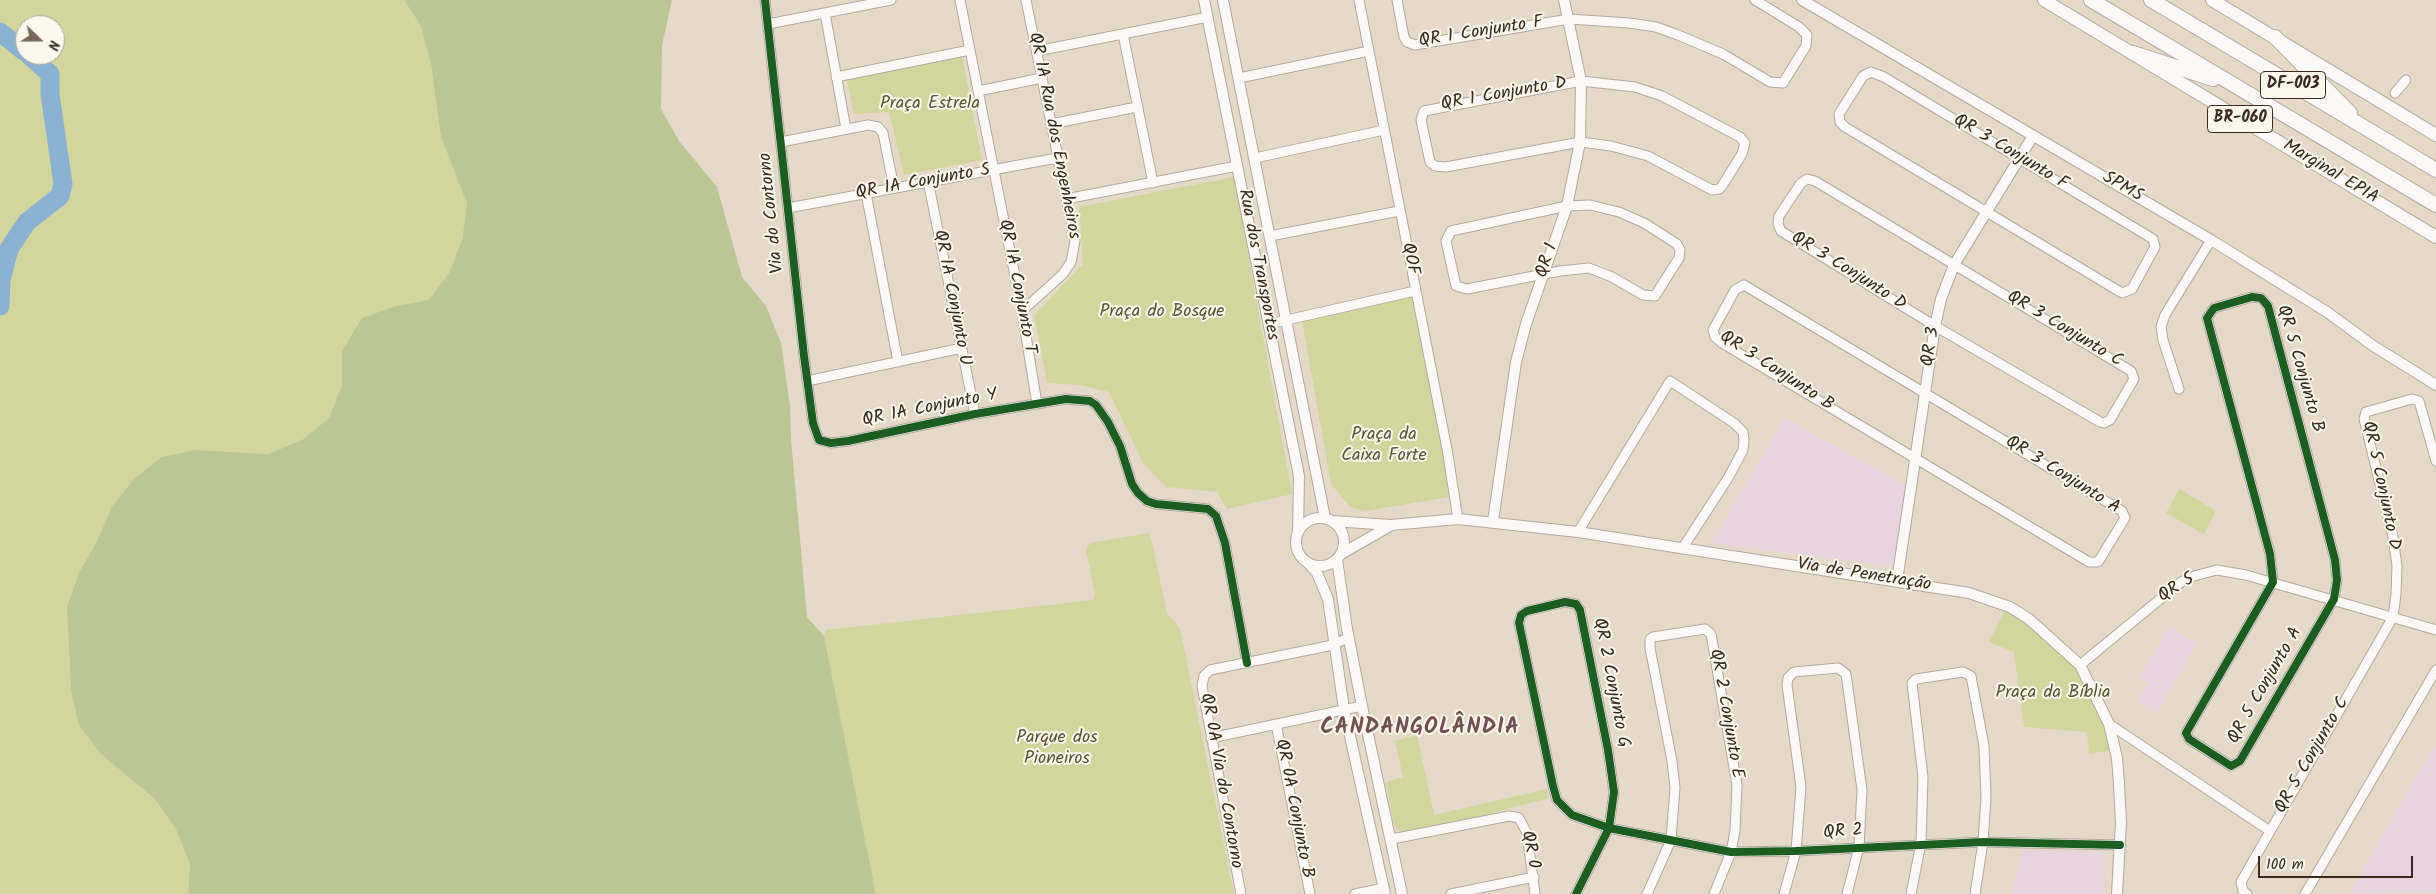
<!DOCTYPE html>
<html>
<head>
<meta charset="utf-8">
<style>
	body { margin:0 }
	#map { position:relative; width:2436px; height:894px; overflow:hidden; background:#e5d9c9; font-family:Kalam,sans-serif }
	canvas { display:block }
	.north { position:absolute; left:15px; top:15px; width:50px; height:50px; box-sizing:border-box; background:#fbf7ec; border:1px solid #aea59a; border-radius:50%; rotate:112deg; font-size:14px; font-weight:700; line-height:20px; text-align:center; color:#3b2a1e }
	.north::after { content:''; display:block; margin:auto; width:18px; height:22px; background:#76675a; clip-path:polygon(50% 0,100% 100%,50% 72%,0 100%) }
	.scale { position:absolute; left:2258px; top:856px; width:155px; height:22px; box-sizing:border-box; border:2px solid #3b2a1e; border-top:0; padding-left:6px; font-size:15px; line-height:18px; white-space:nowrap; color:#3b2a1e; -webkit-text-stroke:4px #fbf7ec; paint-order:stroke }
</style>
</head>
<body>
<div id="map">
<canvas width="2436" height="894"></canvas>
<div class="north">N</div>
<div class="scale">100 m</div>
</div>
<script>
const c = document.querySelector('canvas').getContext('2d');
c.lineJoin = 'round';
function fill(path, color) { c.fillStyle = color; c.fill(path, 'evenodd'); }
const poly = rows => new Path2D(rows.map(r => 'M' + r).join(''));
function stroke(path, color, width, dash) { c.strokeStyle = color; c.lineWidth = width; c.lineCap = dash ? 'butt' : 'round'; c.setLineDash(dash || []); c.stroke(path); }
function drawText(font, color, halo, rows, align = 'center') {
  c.font = font + ' Kalam,sans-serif'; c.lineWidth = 4; c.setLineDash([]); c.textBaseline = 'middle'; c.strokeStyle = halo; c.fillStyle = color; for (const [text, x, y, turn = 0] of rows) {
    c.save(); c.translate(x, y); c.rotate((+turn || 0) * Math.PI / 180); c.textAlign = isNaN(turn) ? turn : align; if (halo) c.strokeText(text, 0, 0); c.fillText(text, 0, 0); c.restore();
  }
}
const built = poly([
	[1785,418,1907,486,1893,566,1711,543],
	[2169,627,2197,643,2157,713,2137,701,2148,683,2139,677],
	[2436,744,2436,892,2349,894,2420,770],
	[2022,850,2105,853,2104,894,2012,894]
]);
const green = poly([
	[0,0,404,0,421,26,431,64,441,137,467,204,462,240,449,273,429,300,396,306,342,351,342,385,329,418,302,440,268,454,196,450,161,457,134,479,112,506,97,541,79,573,67,607,71,690,101,754,155,799,177,829,190,864,188,894,0,894],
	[25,25,55,25,55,55,25,55],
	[962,55,982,160,904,175,889,112,854,114,847,80],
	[1234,177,1292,494,1227,509,1217,492,1166,487,1143,463,1109,392,1079,385,1047,383,1034,315,1083,264,1079,207],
	[1411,289,1456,496,1365,511,1350,507,1331,484,1301,315],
	[2179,489,2216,511,2204,534,2166,513],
	[1150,533,1167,613,1180,628,1234,894,876,894,824,636,826,630,1093,600,1095,594,1086,550,1090,543],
	[2006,608,2061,649,2094,694,2113,750,2089,754,2087,732,2024,727,2014,652,1989,642],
	[1417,735,1434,815,1547,789,1549,798,1439,827,1406,833,1398,830,1394,825,1386,782,1403,777,1395,741]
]);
const forest = poly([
	[404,0,672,0,662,45,661,109,679,141,717,187,742,277,766,306,781,343,790,406,791,440,807,617,824,636,876,894,188,894,190,864,176,829,155,799,101,754,79,725,71,690,67,607,79,573,97,541,112,506,134,479,161,457,196,450,268,454,302,440,329,418,342,385,342,351,362,318,396,306,429,300,449,273,462,240,467,204,441,137,431,64,421,26]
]);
const river = poly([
	[0,32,25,52],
	[0,306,1,280,9,249,27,222,60,196,63,184,50,94,50,74,29,55]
]);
const minor = poly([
	[765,0,804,356,813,423,819,440,831,443,848,441,975,414,1066,399,1090,401,1096,405,1108,422,1120,446,1132,484,1138,493,1147,501,1156,504,1208,509,1216,516,1225,543,1247,663],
	[960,0,1022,311,1037,404],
	[1359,0,1447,449,1458,519],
	[1397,0,1404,37,1407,42,1415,45,1569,19,1629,23,1656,27,1678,35,1723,54,1770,82,1783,83,1806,46,1807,35,1799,27,1755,0],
	[825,13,846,129],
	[768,24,891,0],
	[1123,34,1153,183],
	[1037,51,1208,17],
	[1871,72,1884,77,2153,239,2155,247,2132,289,2122,293,1845,127,1840,122,1839,114,1863,76,1871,72],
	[836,77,970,50],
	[1239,78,1369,51],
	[1581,81,1635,87,1662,96,1740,137,1745,143,1742,154,1722,186,1719,189,1712,190,1648,156,1611,146,1580,142,1446,167,1435,166,1430,162,1421,120,1424,111,1581,81],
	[978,91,1042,78],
	[2395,93,2406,80],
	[1051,124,1137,107],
	[781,142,868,125,878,127,883,133,894,188],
	[1255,158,1384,130],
	[1807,179,1815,181,2131,371,2134,379,2110,420,2104,423,2100,422,1935,326,1781,231,1778,224,1779,216,1801,183,1807,179],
	[928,181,975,414],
	[866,193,898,362],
	[1066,199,1237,166],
	[1590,205,1619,212,1644,223,1677,244,1680,250,1679,258,1655,296,1643,295,1612,277,1589,268,1560,271,1467,289,1456,286,1446,241,1451,231,1567,206,1590,205],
	[788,208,1057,158],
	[1270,236,1399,211],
	[1744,285,2122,511,2125,518,2100,559,2098,562,2089,562,1722,343,1715,337,1713,330,1735,290,1744,285],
	[2252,297,2261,298,2268,306,2335,560,2337,580,2334,599,2240,761,2231,766,2189,739,2186,733,2273,582,2270,554,2207,318,2214,308,2252,297],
	[1022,311,1063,274,1071,262,1075,241,1026,0],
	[1269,324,1415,291],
	[807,381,962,348],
	[2179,389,2163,340,2161,327,2165,315,2211,240],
	[1578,532,1670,381,1734,423,1743,432,1744,440,1743,450,1728,478,1682,549],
	[2080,665,2181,582,2194,576,2217,570,2246,575,2436,630],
	[1276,724,1310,894],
	[2109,724,2270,831],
	[1211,738,1362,706],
	[1392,839,1509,816,1519,818,1527,833,1535,894],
	[1241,894,1202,686,1204,676,1210,670,1328,646,1349,638],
	[1355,894,1384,888],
	[1451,894,1534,877],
	[1576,894,1609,828,1614,792,1608,750,1580,610,1576,604,1565,602,1527,611,1521,615,1519,623,1553,786,1557,800,1572,815,1609,828,1731,852,1796,851,1983,842,2120,845],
	[1647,894,1671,840,1675,788,1672,761,1650,648,1650,639,1653,637,1705,629,1711,634,1737,785,1735,831,1731,852,1714,894],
	[1784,894,1796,851,1801,787,1787,685,1788,678,1794,672,1838,668,1846,674,1862,790,1859,847,1847,894],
	[1911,894,1921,843,1923,777,1912,683,1916,679,1963,672,1971,676,1984,746,1986,798,1983,842,1975,894],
	[2247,894,2243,891,2241,882,2393,617,2396,594,2397,566,2393,537,2364,419,2366,412,2412,399,2419,401,2436,461],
	[2305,894,2436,670]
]);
const tertiary = poly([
	[1204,0,1299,476,1298,532],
	[1223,0,1325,518],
	[1802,0,2211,240,2327,312,2372,345,2436,385],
	'1296 542a24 24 0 1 1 48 0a24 24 0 1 1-48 0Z',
	[1332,521,1391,525,1458,519,1578,532,1969,593,2010,607,2029,619,2080,665,2109,724,2117,758,2119,784,2121,822,2117,894],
	[1493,521,1516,362,1526,324,1567,206,1580,142,1581,81,1564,0],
	[1341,554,1390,526],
	[1337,559,1347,629,1362,706,1402,894],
	[1309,564,1317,573,1328,599,1344,709,1385,894],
	[1897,581,1935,326,1941,299,1954,265,2033,136]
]);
const primary = poly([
	[2044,0,2436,237],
	[2212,0,2436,135]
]);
const trunk = poly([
	[2091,0,2436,205],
	[2151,0,2436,170],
	[2275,37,2350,113],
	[2133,53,2213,79]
]);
const cycleway = poly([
	[765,0,804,356,813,423,819,440,831,443,848,441,975,414,1066,399,1090,401,1096,405,1108,422,1120,446,1132,484,1138,493,1147,501,1156,504,1208,509,1216,516,1225,543,1247,663],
	[2252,297,2261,298,2268,306,2335,560,2337,580,2334,599,2240,761,2231,766,2189,739,2186,733,2273,582,2270,554,2207,318,2214,308,2252,297],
	[1576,894,1609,828,1614,792,1608,750,1580,610,1576,604,1565,602,1527,611,1521,615,1519,623,1553,786,1557,800,1572,815,1609,828,1731,852,1796,851,1983,842,2120,845]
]);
const shields = [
	[2293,85,65],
	[2240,119,65]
];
const shieldNames = [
	["DF-003",2293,85],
	["BR-060",2240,119]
];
const streetNames = [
	["QR 1 Conjunto F",1481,33,-9],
	["QR 1 Conjunto D",1504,95,-10],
	["QR 1A Rua dos Engenheiros",1053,136,79],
	["QR 3 Conjunto F",2010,153,31],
	["Marginal EPIA",2330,173,31],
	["QR 1A Conjunto S",923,183,-10],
	["SPMS",2122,188,30],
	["Via do Contorno",773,213,-96],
	["QOF",1409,259,79],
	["QR 1",1548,261,-71],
	["Rua dos Transportes",1257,265,79],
	["QR 3 Conjunto D",1848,272,32],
	["QR 1A Conjunto T",1016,287,79],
	["QR 1A Conjunto U",951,298,79],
	["QR 3 Conjunto C",2064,330,31],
	["QR 3",1932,347,-81],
	["QR 5 Conjunto B",2299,369,74],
	["QR 3 Conjunto B",1776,372,33],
	["QR 1A Conjunto Y",930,409,-11],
	["QR 3 Conjunto A",2062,476,32],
	["QR 5 Conjunto D",2380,486,78],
	["Via de Penetração",1864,576,9],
	["QR 5",2177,589,-32],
	["QR 2 Conjunto G",1610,683,79],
	["QR 5 Conjunto A",2266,686,-60],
	["QR 2 Conjunto E",1725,714,80],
	["QR 5 Conjunto C",2313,756,-60],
	["QR 0A Via do Contorno",1220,781,80],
	["QR 0A Conjunto B",1293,809,79],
	["QR 2",1843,833,-4],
	["QR 0",1529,850,79]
];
const parkNames = [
	["Praça Estrela",930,105],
	["Praça do Bosque",1162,313],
	["Praça da",1384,436],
	["Caixa Forte",1384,457],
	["Praça da Bíblia",2053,694],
	["Parque dos",1057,739],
	["Pioneiros",1057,760]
];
const districtNames = [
	["CANDANGOLÂNDIA",1420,729]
];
fill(built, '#e6d5de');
fill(green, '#d2d69c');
fill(forest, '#bbc694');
stroke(river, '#8cb2d3', 19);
stroke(minor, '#b2a99e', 11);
stroke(tertiary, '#b2a99e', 12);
stroke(primary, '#b2a99e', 14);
stroke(trunk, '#b2a99e', 16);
stroke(minor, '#fbf9f7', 9);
stroke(tertiary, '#fbf9f7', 10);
stroke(primary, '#fbf9f7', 12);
stroke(trunk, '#fbf9f7', 14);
stroke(cycleway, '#1b5e20', 8);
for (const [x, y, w] of shields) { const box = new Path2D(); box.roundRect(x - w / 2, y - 13.5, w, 27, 4); c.fillStyle = '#fbf7ec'; c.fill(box); stroke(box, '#3b2a1e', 1); }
drawText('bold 16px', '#3b2a1e', null, shieldNames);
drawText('18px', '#3b2a1e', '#fbf7ec', streetNames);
drawText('18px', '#5d5434', '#fbf7ec', parkNames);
c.letterSpacing = '1px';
drawText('bold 22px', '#735053', '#fbf7ec', districtNames);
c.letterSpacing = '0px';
</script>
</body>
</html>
